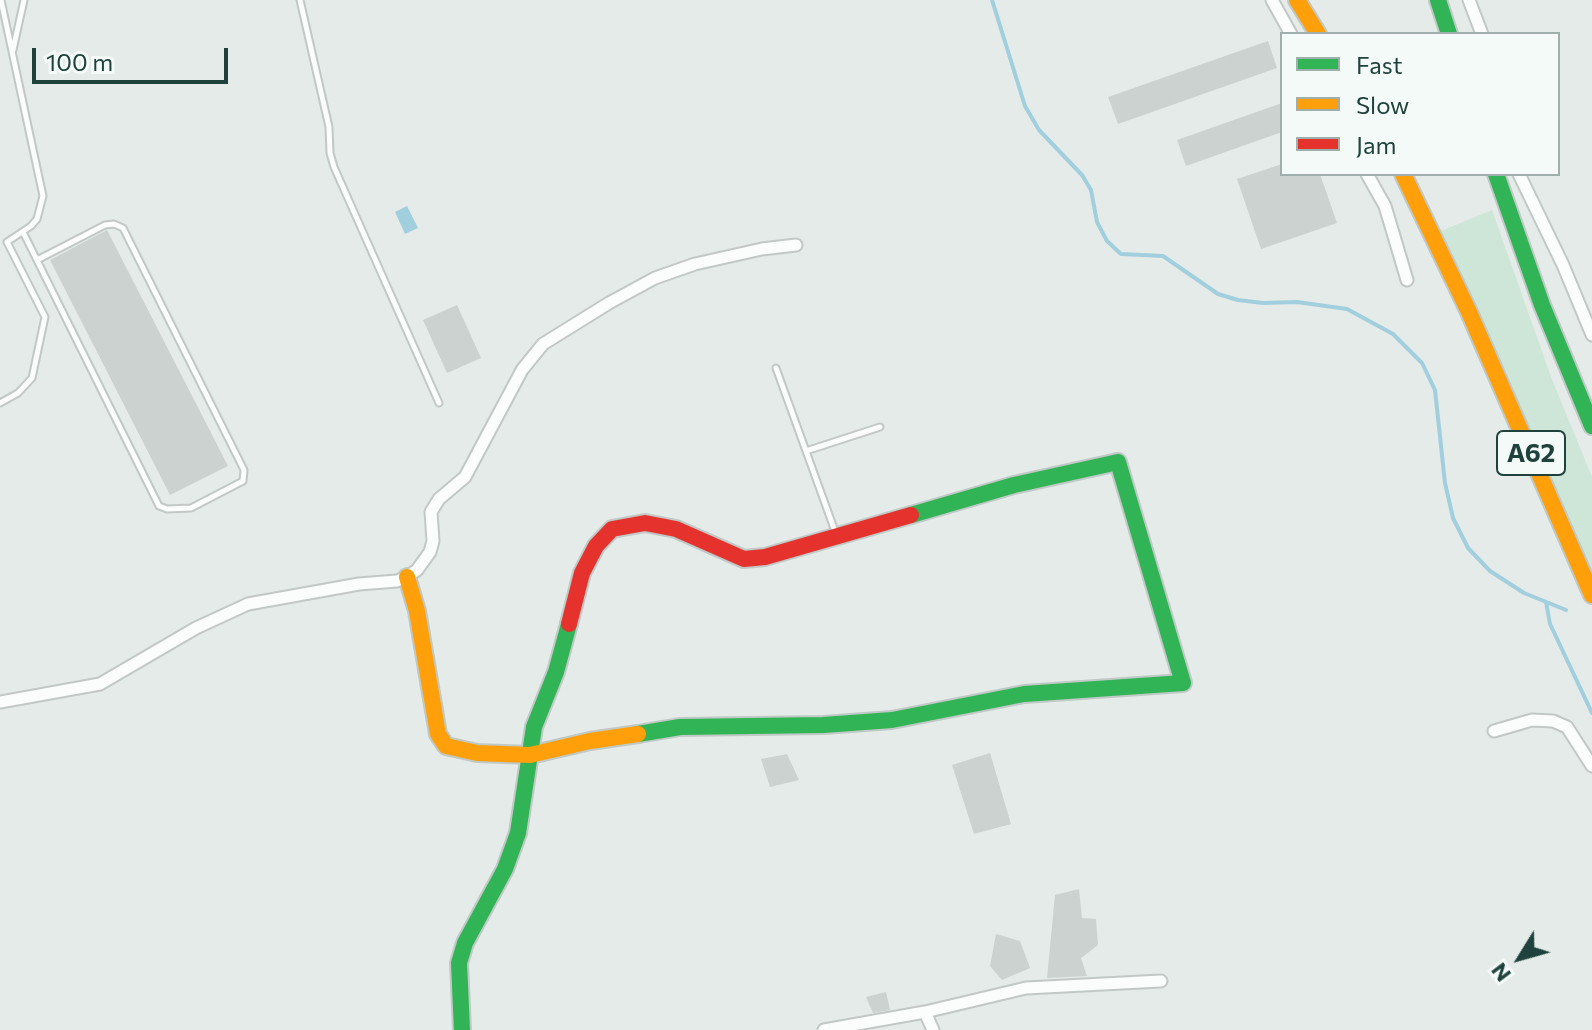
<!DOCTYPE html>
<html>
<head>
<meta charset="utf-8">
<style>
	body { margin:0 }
	#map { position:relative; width:1592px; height:1030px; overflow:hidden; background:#e5ebe9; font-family:Commissioner,sans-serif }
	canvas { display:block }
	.legend { position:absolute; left:1280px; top:32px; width:280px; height:144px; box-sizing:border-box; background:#f3faf7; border:2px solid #9fb0ac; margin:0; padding:10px 14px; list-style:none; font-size:24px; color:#20423c }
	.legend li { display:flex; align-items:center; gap:16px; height:40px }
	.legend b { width:40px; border:2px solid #9fb0ac }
	.north { position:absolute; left:1480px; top:918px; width:80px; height:80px; -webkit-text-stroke:6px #f3faf7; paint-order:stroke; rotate:233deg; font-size:22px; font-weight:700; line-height:32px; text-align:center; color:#20423c }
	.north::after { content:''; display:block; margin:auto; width:28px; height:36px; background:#20423c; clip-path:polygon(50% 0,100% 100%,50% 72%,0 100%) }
	.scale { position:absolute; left:32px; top:48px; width:196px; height:36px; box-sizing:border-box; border:4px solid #20423c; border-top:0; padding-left:10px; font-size:24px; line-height:28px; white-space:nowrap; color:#20423c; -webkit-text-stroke:6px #f3faf7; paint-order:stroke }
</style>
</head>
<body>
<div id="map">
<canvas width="1592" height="1030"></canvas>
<ul class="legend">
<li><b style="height:10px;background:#30b455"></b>Fast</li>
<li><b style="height:10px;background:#ff9f0a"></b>Slow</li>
<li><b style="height:10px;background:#e5322d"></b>Jam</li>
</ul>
<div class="north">N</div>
<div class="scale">100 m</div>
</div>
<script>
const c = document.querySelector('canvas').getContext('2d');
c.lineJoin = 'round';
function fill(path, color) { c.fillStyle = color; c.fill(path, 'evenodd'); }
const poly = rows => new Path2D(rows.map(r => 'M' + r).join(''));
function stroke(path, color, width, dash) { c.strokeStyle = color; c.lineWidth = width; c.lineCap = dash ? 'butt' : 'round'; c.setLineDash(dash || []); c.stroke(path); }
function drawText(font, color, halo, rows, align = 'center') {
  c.font = font + ' Commissioner,sans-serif'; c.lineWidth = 7; c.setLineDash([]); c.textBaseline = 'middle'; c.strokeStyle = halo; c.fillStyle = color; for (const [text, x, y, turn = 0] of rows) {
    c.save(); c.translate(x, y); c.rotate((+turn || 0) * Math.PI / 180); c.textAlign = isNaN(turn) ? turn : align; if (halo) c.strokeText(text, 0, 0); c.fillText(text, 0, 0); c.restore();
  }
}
const green = poly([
	[1492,210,1551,377,1592,477,1592,572,1479,310,1441,231]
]);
const water = poly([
	[407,206,418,228,405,234,395,212]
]);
const stream = poly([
	[992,0,1025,106,1039,130,1082,175,1091,190,1097,222,1107,241,1121,254,1163,256,1218,294,1238,300,1263,303,1297,302,1347,309,1393,334,1422,363,1435,390,1445,483,1453,518,1468,548,1490,571,1524,593,1566,610],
	[1546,602,1550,624,1592,713]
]);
const building = poly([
	[1268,41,1277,68,1118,124,1108,97],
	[1282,103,1282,132,1186,166,1177,140],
	[1282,164,1282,174,1320,174,1337,223,1261,249,1237,179],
	[107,230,228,466,170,495,50,260],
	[457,305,481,358,447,373,423,320],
	[990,753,1011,824,974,834,952,765],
	[787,754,799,780,770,787,761,759],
	[1079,889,1082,918,1096,919,1098,945,1081,958,1087,976,1047,978,1055,895],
	[996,934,1020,941,1030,968,1002,980,990,966],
	[886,992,890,1010,873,1013,866,997]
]);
const lane = poly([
	[300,0,329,127,330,153,334,167,439,403],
	[13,50,24,0],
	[23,232,159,506,167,509,191,508,243,481,244,470,123,228,114,224,105,225,37,260],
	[776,368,836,534],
	[0,403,18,393,32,378,45,317,7,242,31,226,37,219,43,196,1,0],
	[806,451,880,427]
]);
const street = poly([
	[1272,0,1291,34],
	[1469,0,1482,34],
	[1367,174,1385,206,1407,280],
	[1519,174,1563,265,1592,335],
	[0,702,100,684,196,628,248,604,359,584,397,581,407,577,417,570,430,552,433,541,431,512,439,499,465,477,522,370,543,344,609,303,655,278,695,264,762,249,796,245],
	[1494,731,1532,720,1553,721,1567,727,1592,766],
	[925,1012,933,1030],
	[824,1030,925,1012,1026,988,1161,981]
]);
const fast = poly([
	[1438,0,1449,34],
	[1496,174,1542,305,1592,426],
	[638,734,680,727,823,725,892,720,1024,694,1183,683,1118,462,1014,485,911,515],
	[462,1030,459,963,465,943,505,869,518,833,534,727,556,672,569,624]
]);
const slow = poly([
	[1297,0,1318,34],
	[1403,174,1469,312,1592,595],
	[407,577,417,611,438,734,446,746,477,753,530,755,590,741,638,734]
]);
const jam = poly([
	[569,624,582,573,596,546,612,529,645,523,676,529,744,559,765,557,911,515]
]);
const shields = [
	[1531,453,68]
];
const shieldNames = [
	["Α62",1531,453]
];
fill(green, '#cde6d7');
fill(water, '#a1cfde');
stroke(stream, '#a1cfde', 4);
fill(building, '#ccd2d0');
stroke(lane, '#c2c8c6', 9);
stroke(street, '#c2c8c6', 15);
stroke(fast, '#c0c9c6', 20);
stroke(slow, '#c0c9c6', 20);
stroke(jam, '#c0c9c6', 20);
stroke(lane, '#fbfcfc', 5);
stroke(street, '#fbfcfc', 11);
stroke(fast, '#30b455', 16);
stroke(slow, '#ff9f0a', 16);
stroke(jam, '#e5322d', 16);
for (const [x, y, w] of shields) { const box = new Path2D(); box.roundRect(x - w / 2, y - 22, w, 44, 6); c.fillStyle = '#f3faf7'; c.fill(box); stroke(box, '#20423c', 2); }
drawText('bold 26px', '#20423c', null, shieldNames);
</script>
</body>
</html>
